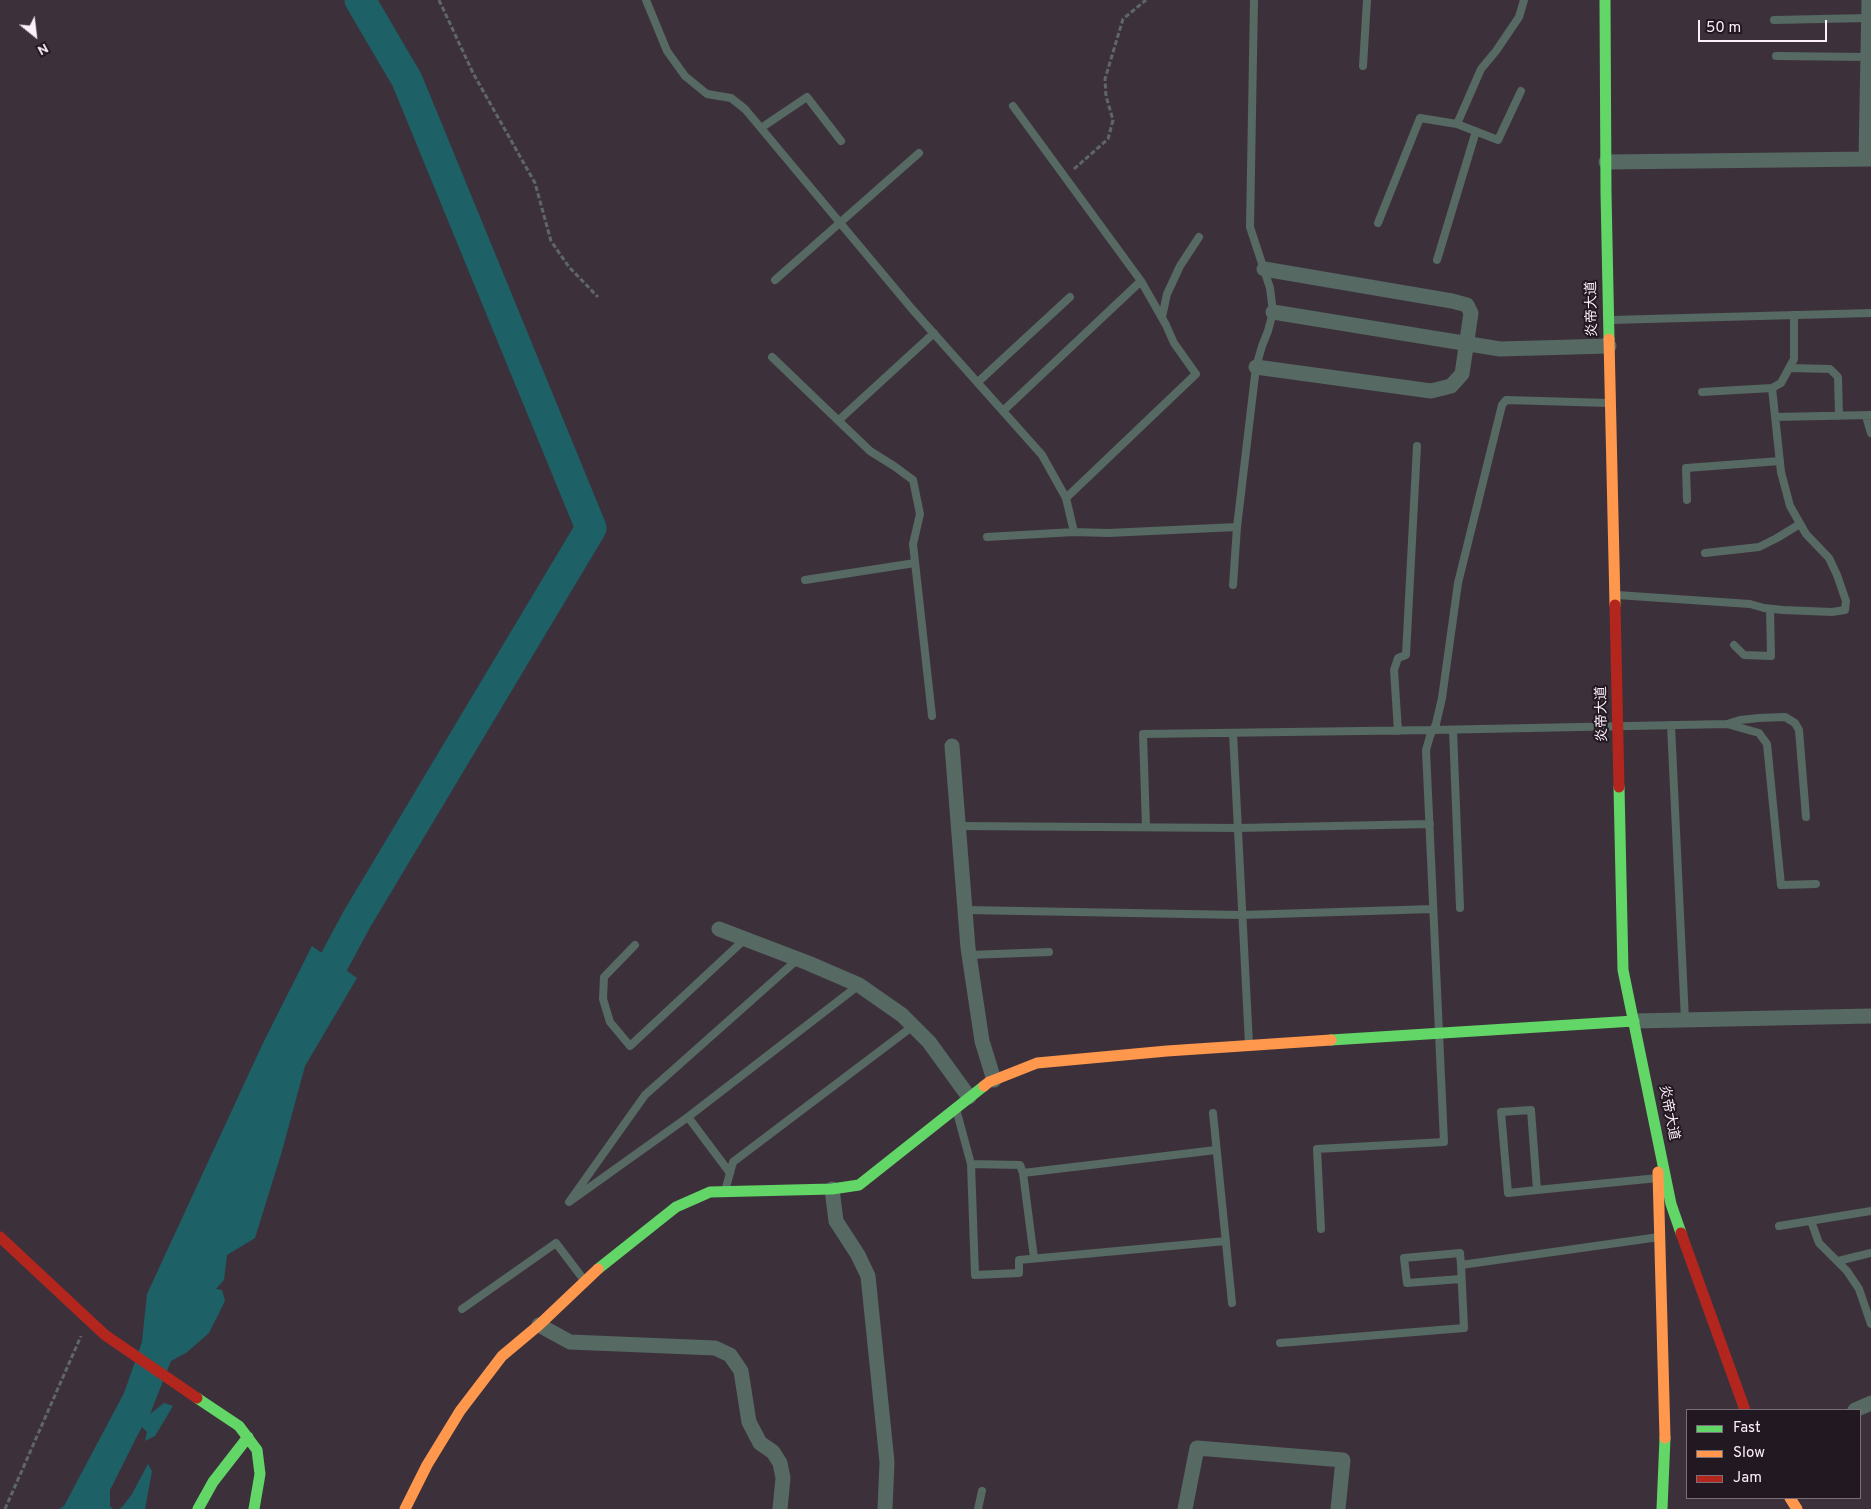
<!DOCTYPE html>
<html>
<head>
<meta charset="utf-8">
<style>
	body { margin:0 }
	#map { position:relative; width:1871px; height:1509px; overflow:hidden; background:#3c313b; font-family:Overpass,sans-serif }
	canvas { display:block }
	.legend { position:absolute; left:1686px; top:1409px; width:175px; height:90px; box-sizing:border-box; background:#221821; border:1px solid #7a6e78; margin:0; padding:6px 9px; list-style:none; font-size:15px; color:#fdeffb }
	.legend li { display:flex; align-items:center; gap:10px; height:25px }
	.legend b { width:25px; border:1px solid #7a6e78 }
	.north { position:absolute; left:10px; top:10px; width:50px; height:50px; -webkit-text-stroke:4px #221821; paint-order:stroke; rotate:151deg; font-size:14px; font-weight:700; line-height:20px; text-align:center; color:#fdeffb }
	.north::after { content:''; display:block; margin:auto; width:18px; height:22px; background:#fdeffb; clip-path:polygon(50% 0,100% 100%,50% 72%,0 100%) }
	.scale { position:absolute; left:1698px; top:20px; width:129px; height:22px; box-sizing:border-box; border:2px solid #fdeffb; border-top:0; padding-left:6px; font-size:15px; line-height:18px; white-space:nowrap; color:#fdeffb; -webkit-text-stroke:4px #221821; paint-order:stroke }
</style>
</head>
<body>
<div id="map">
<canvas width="1871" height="1509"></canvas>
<ul class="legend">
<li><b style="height:6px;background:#63d668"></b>Fast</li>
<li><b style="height:6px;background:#ff974d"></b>Slow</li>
<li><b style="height:6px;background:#b3261e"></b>Jam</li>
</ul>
<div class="north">N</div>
<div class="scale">50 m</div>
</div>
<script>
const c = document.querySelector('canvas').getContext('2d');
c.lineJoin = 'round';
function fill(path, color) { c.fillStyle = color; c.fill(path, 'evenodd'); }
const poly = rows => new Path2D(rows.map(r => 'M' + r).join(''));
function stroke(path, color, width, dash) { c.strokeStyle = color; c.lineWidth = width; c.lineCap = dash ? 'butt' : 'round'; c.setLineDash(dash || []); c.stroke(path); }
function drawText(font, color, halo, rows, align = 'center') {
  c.font = font + ' Overpass,"Noto Sans SC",sans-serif'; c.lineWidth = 4; c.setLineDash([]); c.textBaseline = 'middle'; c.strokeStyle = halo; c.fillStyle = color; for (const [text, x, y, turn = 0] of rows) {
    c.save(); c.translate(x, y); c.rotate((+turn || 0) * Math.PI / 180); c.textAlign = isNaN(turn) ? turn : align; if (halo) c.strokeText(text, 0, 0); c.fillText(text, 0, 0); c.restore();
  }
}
const water = poly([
	[312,946,357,978,305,1066,282,1151,255,1238,227,1255,224,1280,216,1289,222,1290,225,1301,209,1333,186,1353,171,1361,150,1414,164,1403,173,1406,155,1436,145,1441,147,1432,142,1427,136,1438,110,1490,110,1506,113,1509,59,1509,64,1506,124,1393,142,1342,147,1294,263,1043],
	[148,1464,152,1471,145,1509,119,1509,123,1506,132,1494]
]);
const river = poly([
	[314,999,357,919,591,528,407,80,360,0]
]);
const path = poly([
	[439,0,473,73,535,183,551,241,569,267,598,297],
	[1074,169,1108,139,1113,120,1106,96,1105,79,1123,19,1146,0],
	[5,1509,81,1336]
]);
const lane = poly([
	[646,0,667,51,685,76,707,94,731,98,745,109,912,309,1042,455,1066,498,1074,532],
	[1774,20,1868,18],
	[1776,56,1868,57],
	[1363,66,1367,0],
	[1013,106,1141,281,1166,325,1174,343,1196,374,1066,498],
	[1457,124,1481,69,1496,51,1519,17,1524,0],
	[761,128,807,97,841,141],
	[1378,223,1420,118,1457,124,1498,140,1521,91],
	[1437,260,1476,131],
	[775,280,919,153],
	[1162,317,1167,294,1180,266,1199,237],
	[1611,320,1871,313],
	[772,357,870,451,894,466,913,480,920,514,913,544,932,716],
	[1790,368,1830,369,1838,377,1839,416],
	[978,382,1070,297],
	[1702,392,1772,388],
	[1003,411,1141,281],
	[1866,416,1871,433],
	[1775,417,1871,415],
	[839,420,934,333],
	[1687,500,1686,468,1780,461],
	[987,537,1074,532,1108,533,1237,527],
	[1705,553,1759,547,1777,538,1800,524],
	[805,580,915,563],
	[1233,585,1237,527,1256,367,1262,346,1268,331,1273,312,1270,288,1250,227,1254,0],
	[1617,595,1750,604,1764,608,1783,610,1832,612,1845,610,1846,601,1837,575,1829,558,1806,534,1790,506,1781,472,1772,388,1781,383,1794,359,1794,315],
	[1734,645,1744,655,1771,656,1770,609],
	[1727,724,1759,733,1767,744,1781,885,1816,884],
	[1671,725,1685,1020],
	[1453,730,1460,908],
	[1398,731,1394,670,1398,658,1406,655,1417,446],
	[1233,733,1249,1044],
	[958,826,1238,828,1430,824],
	[1146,827,1143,734,1432,730,1727,724,1740,720,1759,718,1785,717,1795,723,1799,730,1806,817],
	[965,910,1242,915,1433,909],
	[635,945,604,977,603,999,610,1022,630,1046,745,939],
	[969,955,1049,952],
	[798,959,645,1095,569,1202,688,1117,859,985],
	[956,1109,971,1164,975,1275,1019,1273,1019,1260,1226,1241],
	[1213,1113,1232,1303],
	[688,1117,730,1173],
	[971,1164,1020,1165,1023,1173,1034,1258],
	[1023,1173,1216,1150],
	[1537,1190,1531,1110,1501,1112,1508,1193,1537,1190,1658,1178],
	[725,1191,733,1162,913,1026],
	[1811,1221,1819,1243,1847,1271,1859,1289,1871,1324],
	[1779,1226,1871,1211],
	[1321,1229,1317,1149,1444,1142,1426,750,1430,736,1436,724,1442,698,1458,583,1502,405,1506,400,1609,403],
	[1838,1261,1871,1253],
	[1461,1265,1460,1253,1404,1258,1407,1283,1461,1279],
	[462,1309,556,1243,584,1280],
	[1280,1343,1464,1328,1461,1265,1659,1237],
	[978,1509,982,1491]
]);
const street = poly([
	[1866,159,1869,0],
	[1606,162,1871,159],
	[1273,312,1500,349,1609,346],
	[1256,367,1431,391,1451,386,1462,374,1471,313,1467,305,1452,301,1264,269],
	[952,746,968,948,982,1041,994,1080],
	[719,929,808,963,859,985,902,1015,929,1042,969,1097],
	[1634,1021,1871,1016],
	[832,1189,836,1221,858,1255,868,1276,887,1462,885,1509],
	[539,1325,570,1342,715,1348,730,1355,741,1371,749,1422,760,1443,773,1452,780,1463,783,1478,780,1509],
	[1855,1410,1871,1403],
	[1185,1509,1197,1448,1343,1460,1338,1509]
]);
const fast = poly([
	[1605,0,1606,193,1609,339],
	[1619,787,1623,970,1671,1204,1681,1233],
	[1331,1040,1634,1021],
	[598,1269,676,1207,710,1192,832,1189,859,1185,984,1086],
	[197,1398,239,1426,257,1450,260,1474,254,1509],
	[198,1509,213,1482,248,1437],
	[1662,1509,1665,1438]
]);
const slow = poly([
	[1609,339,1615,605],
	[984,1086,989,1082,1037,1063,1167,1051,1331,1040],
	[1658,1172,1665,1438],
	[1790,1498,1797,1509],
	[405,1509,427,1465,460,1411,502,1356,539,1325,598,1269]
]);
const jam = poly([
	[1615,605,1619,787],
	[1681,1233,1745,1410],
	[0,1237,105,1335,197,1398]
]);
const streetNames = [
	["炎帝大道",1593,309,-91],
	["炎帝大道",1603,714,-91],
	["炎帝大道",1668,1113,79]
];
fill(water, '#1d6066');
stroke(river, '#1d6066', 31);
stroke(path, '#5f6766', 3, [5, 2.5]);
stroke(lane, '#566962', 8);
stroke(street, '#566962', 15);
stroke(fast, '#63d668', 11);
stroke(slow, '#ff974d', 11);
stroke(jam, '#b3261e', 11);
drawText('14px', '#fdeffb', '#221821', streetNames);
</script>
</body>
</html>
